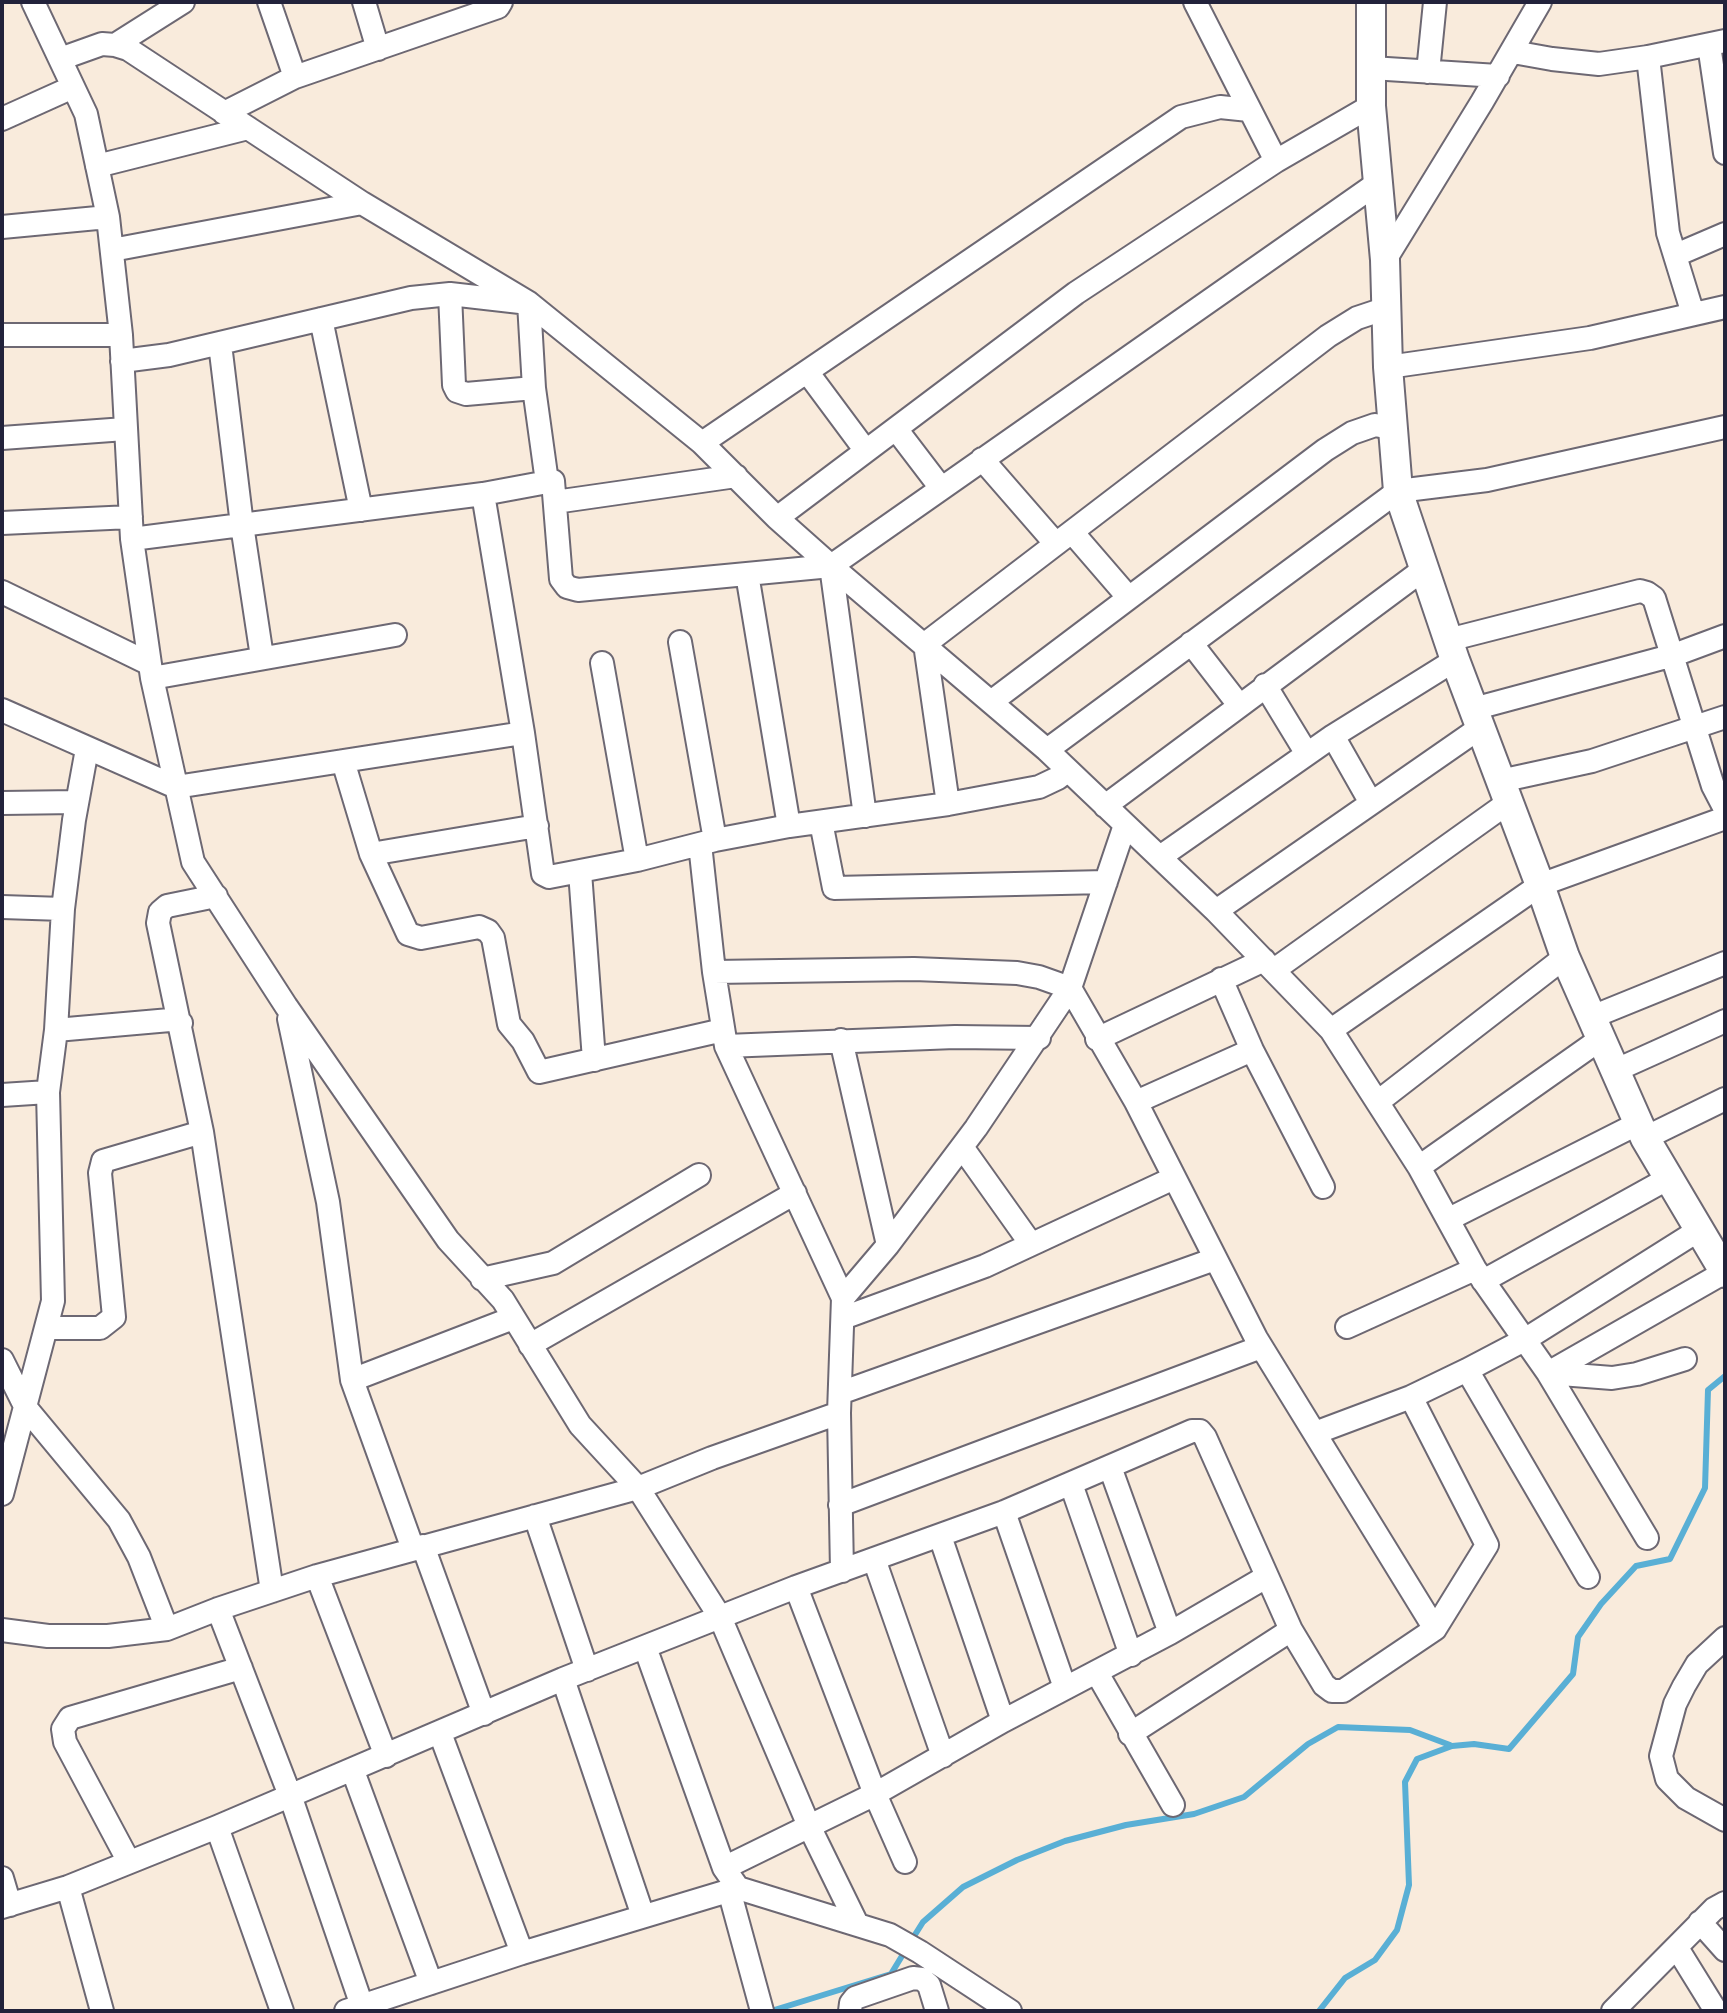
<!DOCTYPE html>
<html>
<head>
<meta charset="utf-8">
<style>
	body { margin:0 }
	#map { position:relative; width:1727px; height:2013px; overflow:hidden; background:#f9ebdc; font-family:"Libre Bodoni",serif }
	canvas { display:block }
	.frame { position:absolute; inset:0; border:4px solid #22223b; pointer-events:none }
</style>
</head>
<body>
<div id="map">
<canvas width="1727" height="2013"></canvas>
<div class="frame"></div>
</div>
<script>
const c = document.querySelector('canvas').getContext('2d');
c.lineJoin = 'round';
const poly = rows => new Path2D(rows.map(r => 'M' + r).join(''));
function stroke(path, color, width, dash) { c.strokeStyle = color; c.lineWidth = width; c.lineCap = dash ? 'butt' : 'round'; c.setLineDash(dash || []); c.stroke(path); }
const stream = poly([
	[911,1941,923,1922,963,1887,1017,1860,1065,1841,1126,1825,1194,1814,1244,1797,1308,1744,1338,1727,1410,1730,1450,1745],
	[771,2011,891,1974,905,1951],
	[1319,2011,1345,1978,1375,1960,1397,1930,1409,1885,1405,1782,1417,1759,1452,1746,1474,1744,1509,1749,1573,1674,1578,1637,1601,1604,1636,1566,1670,1559,1705,1488,1708,1390,1725,1376]
]);
const minor = poly([
	[33,2,86,114,108,217,121,335,132,539,152,678,193,862,286,1006,448,1240,503,1300,580,1425,638,1488,720,1617,809,1826,857,1924],
	[269,2,295,77],
	[364,2,378,49],
	[1195,2,1276,161],
	[115,45,183,2],
	[1709,45,1725,153],
	[1513,52,1552,59,1599,64,1648,57,1725,41],
	[1648,57,1668,233,1693,314],
	[60,59,102,44,115,45,128,49,362,203,529,303,702,443,777,518,831,566,1047,750,1216,911,1331,1030,1419,1167,1475,1269,1548,1373,1647,1538],
	[1371,68,1498,76],
	[1428,72,1435,2],
	[224,113,295,77,498,7,501,2],
	[2,119,73,87],
	[97,166,248,128],
	[2,227,108,217],
	[112,250,362,203],
	[1676,255,1725,234],
	[1385,260,1482,102,1540,2],
	[450,294,454,385,457,391,466,394,534,388],
	[529,303,534,388,547,482],
	[321,319,361,510],
	[2,335,121,335],
	[220,344,242,525,262,657],
	[122,361,169,355,411,298,450,294,520,302],
	[1388,367,1590,338,1725,307],
	[808,373,866,451],
	[896,429,941,488],
	[2,438,125,429],
	[702,443,1181,117,1220,107,1249,110],
	[982,459,1056,544],
	[483,494,523,733,543,874,549,877,637,860,715,840,789,826,948,804,1039,787,1058,778,1068,770],
	[555,502,736,476],
	[777,518,1076,293,1276,161,1371,106],
	[2,523,131,517],
	[1072,532,1129,598],
	[132,539,483,494,553,481,561,579,567,587,578,590,831,566,1379,182],
	[831,566,865,816],
	[747,574,789,826],
	[2,592,150,664],
	[1448,640,1640,591,1647,593,1654,598,1713,786,1725,809],
	[680,642,715,840],
	[1191,643,1239,705],
	[602,663,637,860],
	[152,678,395,635],
	[1265,685,1307,754],
	[991,702,1325,450,1352,433,1375,425,1391,428],
	[1473,709,1674,655,1725,636],
	[2,710,176,787,523,733],
	[1333,736,1371,803],
	[1047,750,1398,491,1487,480,1725,427],
	[343,761,371,854,408,934,421,938,479,927,488,931,493,938,509,1024,523,1041,539,1072,723,1030],
	[1500,781,1592,761,1725,717],
	[2,803,77,802],
	[948,804,925,644,1328,336,1357,318,1387,308],
	[1105,806,1424,569],
	[821,822,834,888,1106,882],
	[700,844,714,972,726,1046,843,1298,839,1413,842,1571],
	[371,854,537,826],
	[1160,857,1333,736,1455,660],
	[580,872,594,1060],
	[216,896,167,906,160,912,158,923,202,1132,272,1591],
	[2,907,63,909],
	[1216,911,1481,727],
	[1274,970,1509,802],
	[714,972,914,969,1017,973,1039,977,1070,988,1136,1102,1256,1338,1435,1629],
	[1221,979,1252,1050,1323,1187],
	[1592,1017,1725,963],
	[289,1019,328,1202,352,1380,413,1549],
	[56,1030,170,1020,181,1023],
	[1331,1030,1540,885,1725,818],
	[1097,1039,1264,960],
	[841,1040,888,1245],
	[726,1046,955,1037,1039,1038],
	[1614,1071,1725,1021],
	[2,1095,48,1092],
	[1379,1101,1565,957],
	[1136,1102,1252,1050],
	[1645,1138,1725,1099],
	[962,1147,1031,1244],
	[1419,1167,1602,1038],
	[1449,1219,1639,1123],
	[482,1279,553,1263,699,1175],
	[1483,1281,1669,1178],
	[843,1298,888,1245,976,1128,1070,988,1125,825],
	[843,1318,985,1266,1174,1178],
	[1347,1327,1475,1269],
	[46,1328,100,1328,114,1317,100,1173,103,1161,202,1132],
	[530,1345,795,1193],
	[2,1360,26,1408,119,1520,139,1557,167,1629],
	[1467,1370,1588,1577],
	[1548,1373,1725,1272],
	[1548,1373,1612,1378,1637,1374,1685,1359],
	[352,1380,513,1318],
	[840,1393,1215,1259],
	[1315,1433,1411,1397,1467,1370,1526,1339,1699,1230],
	[1110,1467,1170,1633],
	[1071,1484,1131,1655],
	[2,1494,53,1301,48,1092,56,1030,63,909,74,820,87,749],
	[840,1505,1253,1350,1257,1345,1256,1338],
	[1004,1512,1065,1688],
	[535,1516,587,1670],
	[940,1536,1003,1721],
	[423,1546,484,1714],
	[874,1559,943,1756],
	[317,1576,386,1756],
	[796,1587,875,1794,905,1862],
	[218,1609,291,1798,362,2006],
	[2,1630,48,1636,108,1636,167,1629,218,1609,317,1576,638,1488,712,1458,839,1413],
	[1725,1638,1697,1664,1684,1686,1675,1704,1661,1756,1667,1779,1686,1798,1725,1820],
	[645,1647,724,1868,738,1888,890,1935,920,1952,1010,2011],
	[1097,1673,1173,1805],
	[563,1679,643,1916],
	[440,1733,522,1953],
	[1130,1734,1291,1630],
	[353,1771,431,1983],
	[217,1827,282,2011],
	[129,1862,65,1742,63,1729,70,1718,241,1668],
	[724,1868,875,1794,1003,1721,1170,1633,1266,1577],
	[2,1878,10,1905],
	[68,1887,102,2011],
	[729,1890,762,2011],
	[2,1907,68,1887,217,1827,563,1679,796,1587,1004,1512,1192,1431,1200,1431,1205,1437,1291,1630,1324,1685,1332,1691,1343,1691,1435,1629,1487,1545,1411,1397],
	[1700,1922,1725,1950],
	[1677,1948,1716,2011],
	[346,2011,522,1953,738,1888],
	[850,2011,851,2003,855,1998,913,1978,922,1979,929,1985,937,2011],
	[1613,2011,1714,1909,1725,1903]
]);
const tertiary = poly([
	[1371,2,1371,106,1385,260,1388,367,1398,491,1455,660,1540,885,1565,957,1645,1138,1725,1273]
]);
stroke(stream, '#59afd5', 6);
stroke(minor, '#6d6873', 26);
stroke(tertiary, '#6d6873', 32);
stroke(minor, '#fff', 22);
stroke(tertiary, '#fff', 28);
</script>
</body>
</html>
